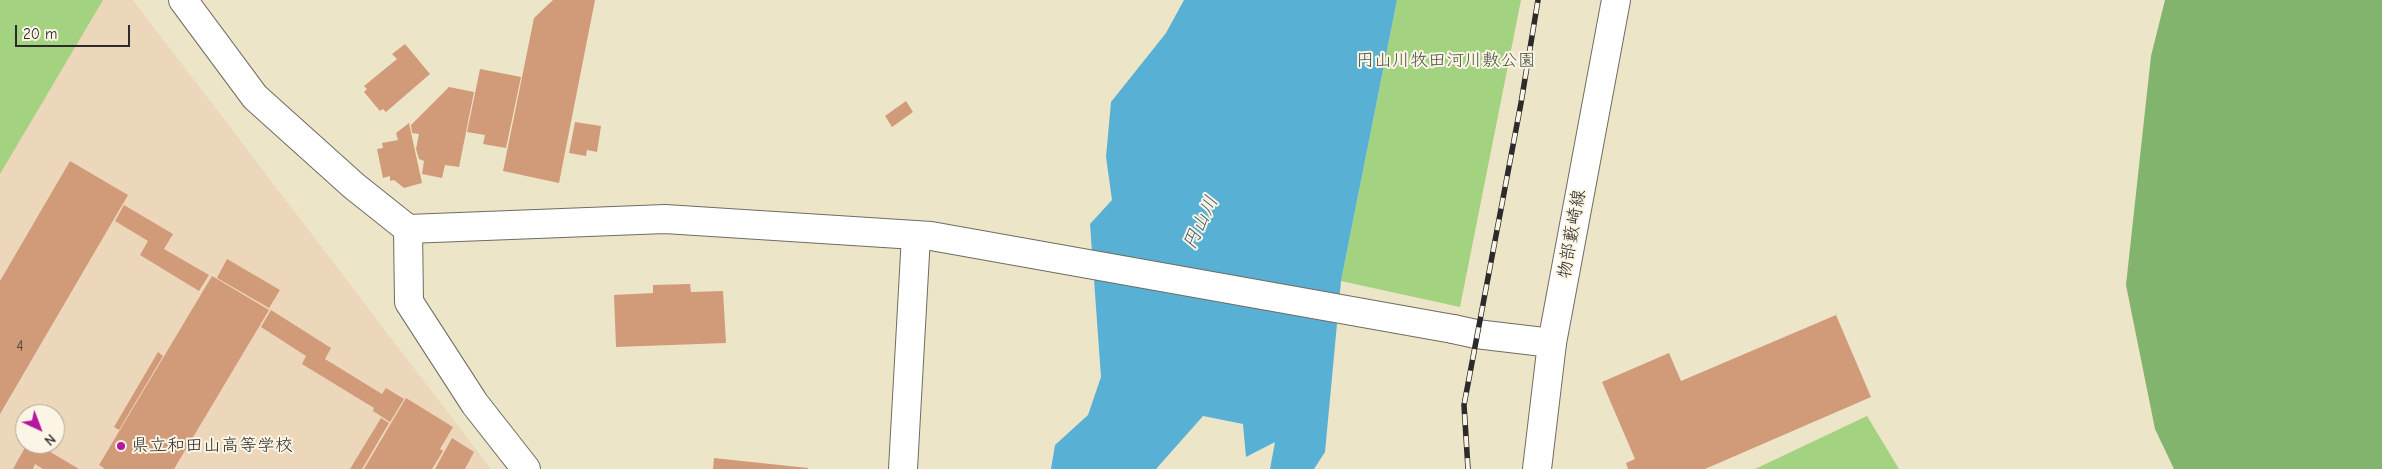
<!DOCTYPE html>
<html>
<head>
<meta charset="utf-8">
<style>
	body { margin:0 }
	#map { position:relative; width:2382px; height:469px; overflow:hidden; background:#ece5c7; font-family:"Comic Neue",sans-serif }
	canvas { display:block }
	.north { position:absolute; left:15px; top:404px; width:50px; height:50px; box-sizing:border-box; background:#fcf5e5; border:1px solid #a8a49b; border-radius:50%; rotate:137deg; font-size:14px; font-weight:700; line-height:20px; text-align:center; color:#2b2b2b }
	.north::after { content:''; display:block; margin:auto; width:18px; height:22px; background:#b5179e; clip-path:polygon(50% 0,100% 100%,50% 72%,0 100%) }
	.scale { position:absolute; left:15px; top:25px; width:115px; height:22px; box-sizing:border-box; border:2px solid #2b2b2b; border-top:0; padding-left:6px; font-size:15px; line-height:18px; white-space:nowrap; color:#2b2b2b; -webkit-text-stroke:4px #fcf5e5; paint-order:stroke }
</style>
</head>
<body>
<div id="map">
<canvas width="2382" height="469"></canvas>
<div class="north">N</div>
<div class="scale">20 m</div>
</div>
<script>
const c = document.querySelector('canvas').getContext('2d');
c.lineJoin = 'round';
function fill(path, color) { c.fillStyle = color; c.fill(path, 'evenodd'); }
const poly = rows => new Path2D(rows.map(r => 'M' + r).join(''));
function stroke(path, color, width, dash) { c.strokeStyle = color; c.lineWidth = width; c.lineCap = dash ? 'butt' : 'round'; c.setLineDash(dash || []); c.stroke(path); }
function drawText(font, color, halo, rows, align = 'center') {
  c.font = font + ' "Comic Neue","Klee One",sans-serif'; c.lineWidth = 4; c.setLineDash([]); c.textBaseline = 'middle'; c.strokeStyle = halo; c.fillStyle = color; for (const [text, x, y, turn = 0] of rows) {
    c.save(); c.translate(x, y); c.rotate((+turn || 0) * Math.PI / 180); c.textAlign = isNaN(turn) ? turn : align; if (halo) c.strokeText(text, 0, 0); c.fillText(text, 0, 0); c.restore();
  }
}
const built = poly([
	[0,0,133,0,491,469,0,469],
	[25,414,55,414,55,444,25,444]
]);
const green = poly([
	[0,0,103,0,0,174],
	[1397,0,1521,0,1460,307,1341,281],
	[1867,416,1899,469,1755,469]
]);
const forest = poly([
	[2165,0,2382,0,2382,469,2174,469,2155,429,2126,285,2151,56]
]);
const water = poly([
	[1184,0,1397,0,1341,281,1325,452,1314,469,1270,469,1275,442,1246,457,1243,424,1203,416,1156,469,1051,469,1055,445,1088,415,1101,377,1090,224,1112,200,1106,157,1111,102,1166,33]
]);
const building = poly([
	[553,0,595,0,559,183,503,171,534,18],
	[405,44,430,74,386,112,383,109,380,111,364,92,367,89,364,86,397,59,392,54],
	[480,69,521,77,506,148,483,144,485,135,467,132],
	[449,87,474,92,459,167,445,165,442,178,422,174,424,161,419,159,416,149,419,134,412,133,411,125],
	[906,101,913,112,892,127,885,116],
	[575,122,601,126,597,152,587,150,586,156,569,153],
	[409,123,422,183,404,188,394,180,390,181,390,176,383,178,377,149,383,148,382,143,398,140,396,133],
	[70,161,128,195,0,414,0,281],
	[124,205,173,234,164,249,209,275,199,291,140,255,148,241,115,221],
	[227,259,280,290,269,308,217,278],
	[212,276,269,310,174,469,105,469,99,465],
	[690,284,691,292,723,291,726,343,616,347,614,295,653,293,653,285],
	[271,310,331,348,325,359,382,394,386,388,404,399,390,422,373,411,374,408,302,364,306,356,261,327],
	[1836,315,1871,397,1705,469,1628,469,1626,463,1635,459,1602,382,1669,353,1681,381],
	[158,352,163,356,119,430,114,427],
	[406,398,453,427,440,449,443,451,432,469,364,469],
	[381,418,389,423,362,469,350,469],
	[452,438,474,452,465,469,435,469],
	[27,444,37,444,79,469,43,469,35,464,33,469,13,469],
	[714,458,808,468,808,469,713,469]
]);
const minor = poly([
	[408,229,409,302,475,404,526,469],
	[1453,329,1476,334,1552,343],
	[903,469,916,236]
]);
const tertiary = poly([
	[183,0,255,97,354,186,408,229,665,219,931,236,1453,329]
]);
const secondary = poly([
	[1537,469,1552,343,1616,0]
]);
const rail = poly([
	[1468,469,1464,405,1521,103,1538,0]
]);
const markers = [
	[121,446,5,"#b5179e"]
];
const numberNames = [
	["4",20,347]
];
const parkNames = [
	["円山川牧田河川敷公園",1446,61]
];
const streetNames = [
	["物部藪崎線",1572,234,-80]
];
const poiNames = [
	["県立和田山高等学校",131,446]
];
const waterNames = [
	["円山川",1201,223,-65]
];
fill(built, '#edd7bb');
fill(green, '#a3d280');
fill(forest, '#82b46e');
fill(water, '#58b0d5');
fill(building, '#d19b7a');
stroke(minor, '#6f6c62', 30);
stroke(tertiary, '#6f6c62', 30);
stroke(secondary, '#6f6c62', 30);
stroke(minor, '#fff', 28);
stroke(tertiary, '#fff', 28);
stroke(secondary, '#fff', 28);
stroke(rail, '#2b2b2b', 5.5);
stroke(rail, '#fcf5e5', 4, [11]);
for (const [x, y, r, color] of markers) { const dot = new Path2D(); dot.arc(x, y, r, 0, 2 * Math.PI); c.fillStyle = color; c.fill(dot); stroke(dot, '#fcf5e5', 2); }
drawText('15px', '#54473f', null, numberNames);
drawText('18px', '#495540', '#fcf5e5', parkNames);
drawText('18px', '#2b2b2b', '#fcf5e5', streetNames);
drawText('18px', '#2b2b2b', '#fcf5e5', poiNames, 'left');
drawText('italic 19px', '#3b5a66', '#fcf5e5', waterNames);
</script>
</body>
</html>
